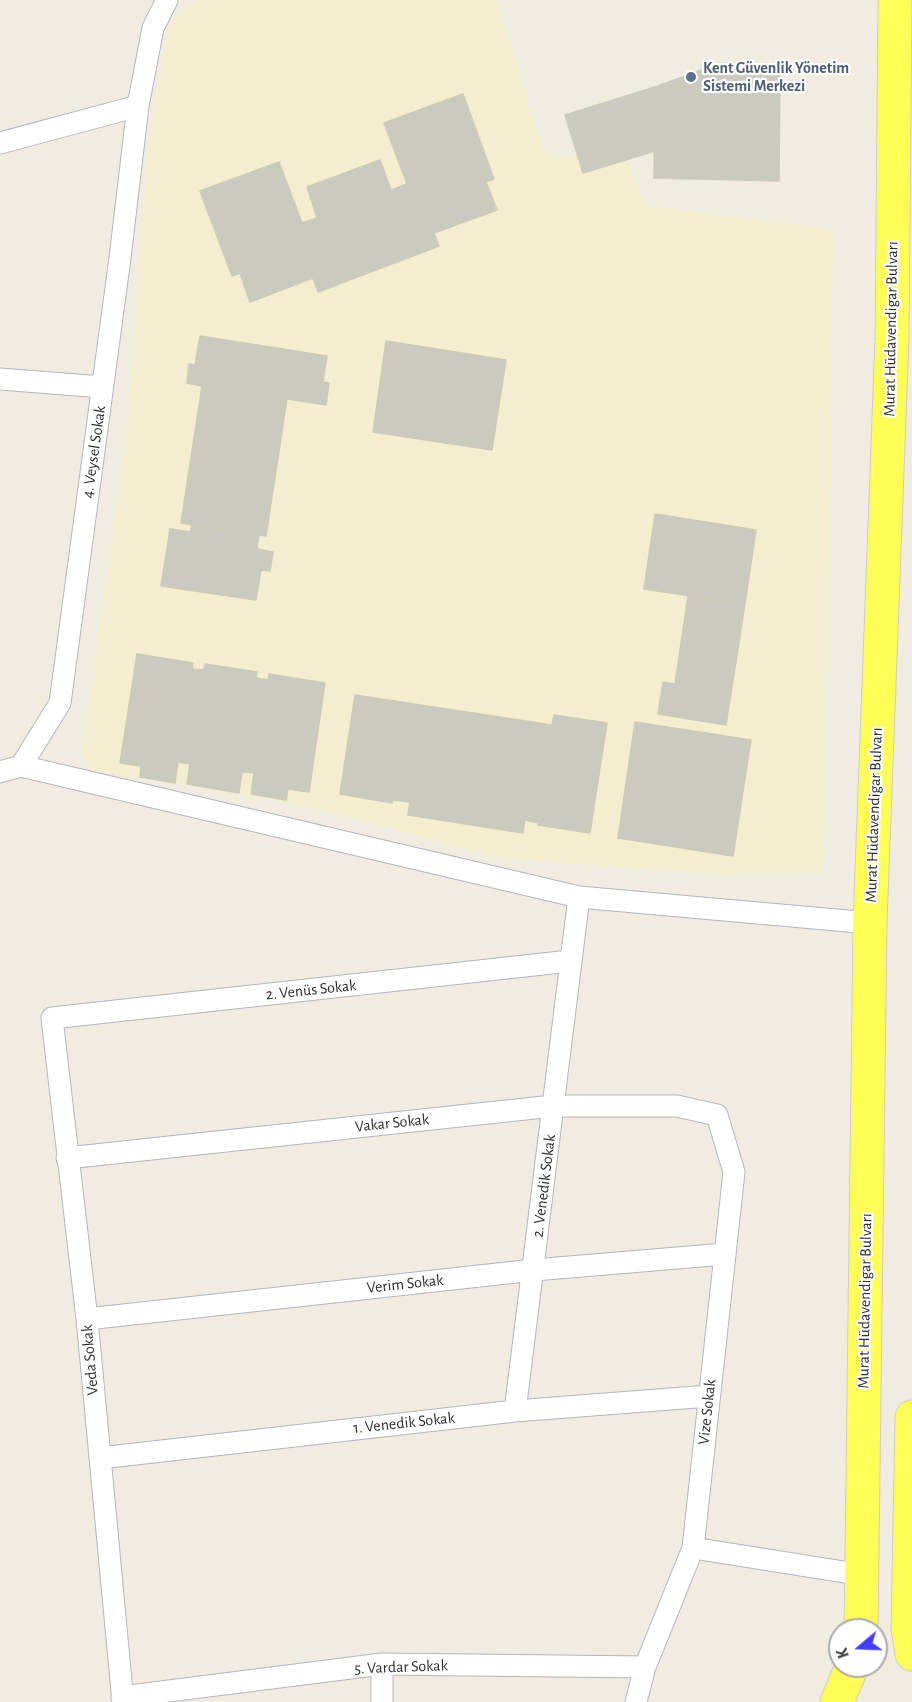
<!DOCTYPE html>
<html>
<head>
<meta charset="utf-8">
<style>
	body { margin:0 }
	#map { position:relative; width:912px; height:1702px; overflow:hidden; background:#f0ede0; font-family:"Alegreya Sans",sans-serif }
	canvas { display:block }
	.north { position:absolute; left:828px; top:1618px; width:60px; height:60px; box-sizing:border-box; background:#fff; border:2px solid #ababab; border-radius:50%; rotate:251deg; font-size:16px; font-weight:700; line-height:24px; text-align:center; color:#2e2e2e }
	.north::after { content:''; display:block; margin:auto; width:21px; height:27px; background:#453eff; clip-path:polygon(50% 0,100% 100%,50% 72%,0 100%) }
</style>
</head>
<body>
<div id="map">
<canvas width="912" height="1702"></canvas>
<div class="north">K</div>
</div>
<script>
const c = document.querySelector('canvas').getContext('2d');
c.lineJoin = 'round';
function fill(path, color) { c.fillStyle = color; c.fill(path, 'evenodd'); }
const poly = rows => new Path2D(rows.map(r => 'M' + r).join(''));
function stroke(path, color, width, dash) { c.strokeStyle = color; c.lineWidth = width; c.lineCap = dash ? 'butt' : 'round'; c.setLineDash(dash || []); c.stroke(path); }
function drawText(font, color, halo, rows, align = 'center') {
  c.font = font + ' "Alegreya Sans",sans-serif'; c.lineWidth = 4.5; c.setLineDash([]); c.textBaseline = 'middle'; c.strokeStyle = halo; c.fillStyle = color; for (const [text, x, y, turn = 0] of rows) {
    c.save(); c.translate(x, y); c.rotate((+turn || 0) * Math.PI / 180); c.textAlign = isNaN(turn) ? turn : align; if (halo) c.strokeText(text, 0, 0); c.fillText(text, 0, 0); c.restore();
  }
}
const education = poly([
	[195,0,496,0,545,153,561,159,622,146,645,205,833,229,824,873,723,875,494,857,312,807,89,769,82,754,128,425,149,137,168,26]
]);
const building = poly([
	[721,63,780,64,779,181,654,178,655,87,721,63],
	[655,87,655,151,583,173,565,115,655,87],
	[463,94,494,179,486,182,497,210,434,233,439,246,318,292,313,278,250,302,240,273,232,276,200,191,279,162,302,223,317,218,307,187,380,160,391,190,407,184,384,123,463,94],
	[200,336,327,356,323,382,329,383,326,405,287,399,266,536,181,523,202,386,187,383,189,364,195,365,200,336],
	[386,341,506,360,492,450,373,432,386,341],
	[655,514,756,530,745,604,644,589,655,514],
	[192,525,259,535,257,549,273,552,270,571,261,570,256,600,161,586,170,529,190,532,192,525],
	[688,596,745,604,726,725,658,714,663,682,675,684,688,596],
	[137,654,193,663,192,669,204,670,205,664,257,672,256,678,268,680,269,674,325,683,309,792,288,789,286,800,251,794,254,773,242,772,239,793,187,784,190,764,178,762,175,783,140,777,141,766,120,763,137,654],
	[355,695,552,725,554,715,607,723,590,833,538,825,539,823,525,820,523,833,408,815,410,802,393,800,392,803,340,794,355,695],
	[635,722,751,740,733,856,618,838,635,722]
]);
const minor = poly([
	[0,143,138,106],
	[0,379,102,387],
	[21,766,579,897,870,923],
	[0,772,21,766,60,703,120,258,138,106,153,28,167,0],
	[67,1158,553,1106,677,1106,717,1115,734,1172,693,1548,645,1667,636,1702],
	[87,1319,534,1270,725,1254],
	[515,1411,579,897],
	[100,1458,515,1411,709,1396],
	[693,1548,863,1575],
	[122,1697,382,1664,645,1667],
	[123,1702,87,1319,52,1018,570,961],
	[382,1702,382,1664]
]);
const primary = poly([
	[912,1417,908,1628,912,1654],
	[861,1630,870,923,892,339,895,0],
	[837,1702,852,1666]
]);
const markers = [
	[691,77,6,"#5c6f8a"]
];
const serviceNames = [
	["Kent Güvenlik Yönetim",703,68],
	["Sistemi Merkezi",703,86]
];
const streetNames = [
	["Murat Hüdavendigar Bulvarı",891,329,-89],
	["4. Veysel Sokak",94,452,-82],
	["Murat Hüdavendigar Bulvarı",874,815,-88],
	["2. Venüs Sokak",311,990,-6],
	["Vakar Sokak",392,1123,-6],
	["2. Venedik Sokak",544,1186,-83],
	["Verim Sokak",405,1284,-6],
	["Murat Hüdavendigar Bulvarı",865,1301,-89],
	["Veda Sokak",90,1360,-95],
	["Vize Sokak",707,1412,-84],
	["1. Venedik Sokak",404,1423,-6],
	["5. Vardar Sokak",401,1667,-2]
];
fill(education, '#f3efce');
fill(building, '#cbcabe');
stroke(building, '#cccab8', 1.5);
stroke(minor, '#b4b3c2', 23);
stroke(primary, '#cdcdcd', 35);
stroke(minor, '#fff', 21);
stroke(primary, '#fefd56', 33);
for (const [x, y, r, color] of markers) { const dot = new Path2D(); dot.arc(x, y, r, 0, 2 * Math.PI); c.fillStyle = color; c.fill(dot); stroke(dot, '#fff', 2); }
drawText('bold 16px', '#4e5e75', '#fff', serviceNames, 'left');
drawText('16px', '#2e2e2e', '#fff', streetNames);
</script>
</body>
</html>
